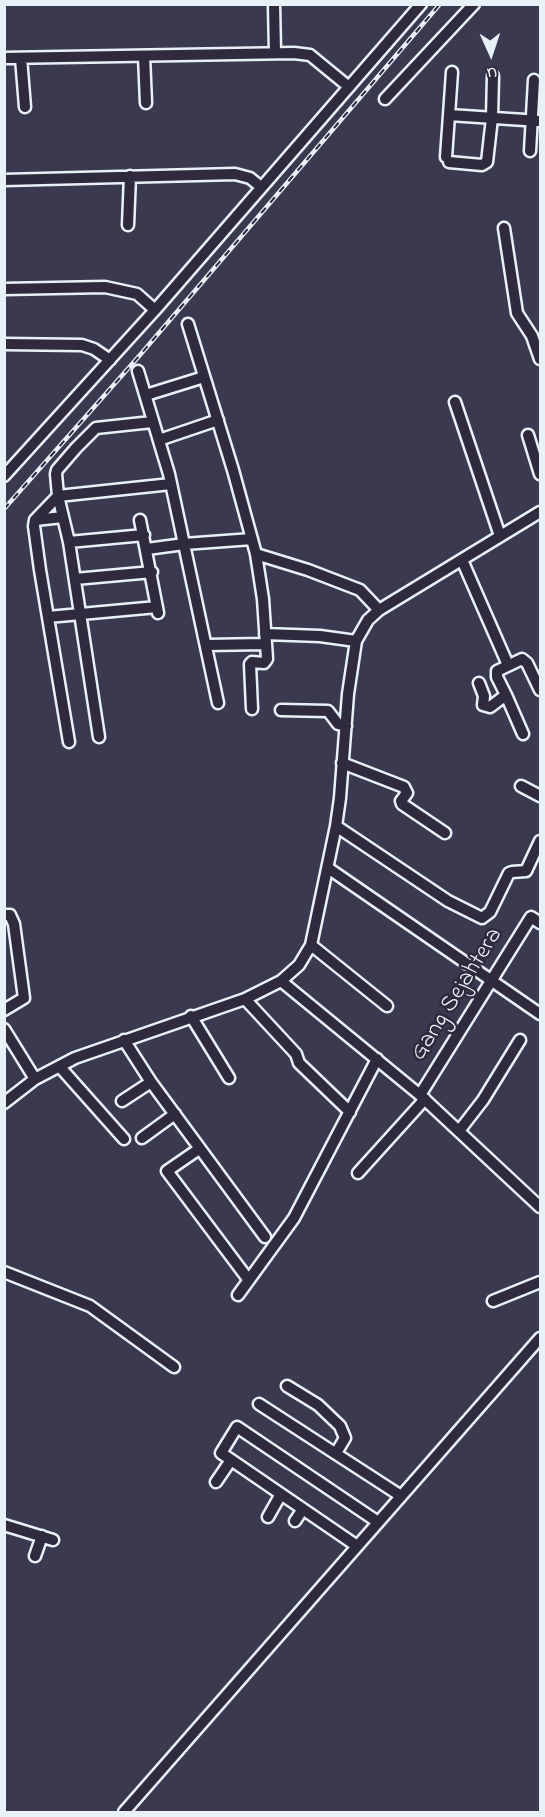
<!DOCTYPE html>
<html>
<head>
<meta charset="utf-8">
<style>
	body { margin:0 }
	#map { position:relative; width:545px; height:1817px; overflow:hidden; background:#3b394f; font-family:"Indie Flower",sans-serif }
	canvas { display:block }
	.frame { position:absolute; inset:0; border:6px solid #e8f1f8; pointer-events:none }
	.north { position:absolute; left:461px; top:24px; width:60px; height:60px; -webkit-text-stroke:4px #2f2a3d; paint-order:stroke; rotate:177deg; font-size:16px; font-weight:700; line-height:24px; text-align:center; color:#e8f1f8 }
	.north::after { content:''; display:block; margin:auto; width:21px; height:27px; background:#e8f1f8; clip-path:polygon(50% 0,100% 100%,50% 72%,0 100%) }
</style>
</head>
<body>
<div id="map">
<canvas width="545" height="1817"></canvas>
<div class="frame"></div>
<div class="north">U</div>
</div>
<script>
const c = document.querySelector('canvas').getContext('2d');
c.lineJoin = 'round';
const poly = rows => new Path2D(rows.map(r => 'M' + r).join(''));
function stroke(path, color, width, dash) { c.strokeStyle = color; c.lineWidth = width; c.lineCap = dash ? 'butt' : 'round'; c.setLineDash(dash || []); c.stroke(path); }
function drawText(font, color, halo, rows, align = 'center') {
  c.font = font + ' "Indie Flower",sans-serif'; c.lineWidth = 5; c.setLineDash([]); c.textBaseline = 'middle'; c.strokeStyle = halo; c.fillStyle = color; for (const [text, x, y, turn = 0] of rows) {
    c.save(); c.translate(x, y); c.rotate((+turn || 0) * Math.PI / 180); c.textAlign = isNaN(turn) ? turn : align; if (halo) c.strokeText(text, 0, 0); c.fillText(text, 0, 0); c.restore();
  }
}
const minor = poly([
	[274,4,275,53],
	[144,56,146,103],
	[4,58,294,53,310,55,349,87],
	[21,58,25,107],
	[385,99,474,4],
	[449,115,452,72],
	[530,151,534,80],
	[446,157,449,115,540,121],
	[449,162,482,165,487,162,492,118,493,76],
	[4,180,235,174,250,178,261,187],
	[128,225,130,176],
	[504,228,517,313,532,336,540,359],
	[4,289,105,287,137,294,155,310],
	[188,324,233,470,256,554,263,599,267,659,264,663,252,662,250,664,252,709],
	[4,344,82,345,94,349,110,360],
	[138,371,169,474,218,703],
	[146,395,204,377],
	[455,402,500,536],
	[528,435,540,474],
	[159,440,218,420],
	[4,476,155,310,421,4],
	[35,520,63,517],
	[140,520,158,613],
	[69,542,144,535],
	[147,549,184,544,252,539],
	[256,554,308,570,360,590,379,610],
	[462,560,508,665],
	[75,579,152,572],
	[48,617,157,607],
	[265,634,320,636,356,641],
	[207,645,265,644],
	[479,683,484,696,483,705,490,707,506,695,497,677,497,671,522,659,527,663,540,690],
	[506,695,523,734],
	[281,710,328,711,338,724,346,726],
	[99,737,69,542,58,496,56,474,57,470,76,448,96,428,152,422],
	[69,742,40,570,34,526,35,520,58,496,171,484],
	[342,763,404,787,407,793,401,801,402,804,445,833],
	[521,786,540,796],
	[336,826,448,901,482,918,490,912,509,873,512,872,526,871,540,841],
	[328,868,540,1014],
	[4,915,10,915,14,924,24,998,4,1010],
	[311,945,387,1006],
	[281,981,420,1095,540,1207],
	[245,999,296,1054,299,1063,350,1112],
	[191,1016,229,1078],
	[4,1029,35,1079],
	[124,1040,151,1082,265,1237],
	[60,1067,124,1139],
	[420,1095,531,917,540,923],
	[122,1101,151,1082],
	[4,1103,35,1079,75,1058,245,999,281,981,299,965,311,945,336,826,340,798,348,694,356,641,368,620,379,610,540,512],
	[459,1131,483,1100,520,1040],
	[142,1138,175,1114],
	[199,1149,167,1171,248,1279],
	[358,1173,425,1099],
	[4,1272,90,1306,174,1367],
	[238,1295,294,1218,377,1059],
	[493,1301,540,1282],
	[287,1386,318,1405,340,1426,345,1438,336,1453],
	[259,1404,401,1496],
	[216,1482,231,1460],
	[268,1517,281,1494],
	[295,1521,303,1509],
	[4,1525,53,1540],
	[357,1546,221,1453,237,1427,378,1522],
	[35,1556,42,1536],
	[124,1812,540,1338]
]);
const rail = poly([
	[4,509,140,355,440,4]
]);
const streetNames = [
	["Gang Sejahtera",458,995,-58]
];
stroke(minor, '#e8f1f8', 15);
stroke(minor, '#2f2a3d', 10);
stroke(rail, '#e8f1f8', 4.5);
stroke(rail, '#2f2a3d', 2, [7]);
drawText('24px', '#e8f1f8', '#2f2a3d', streetNames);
</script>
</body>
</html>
